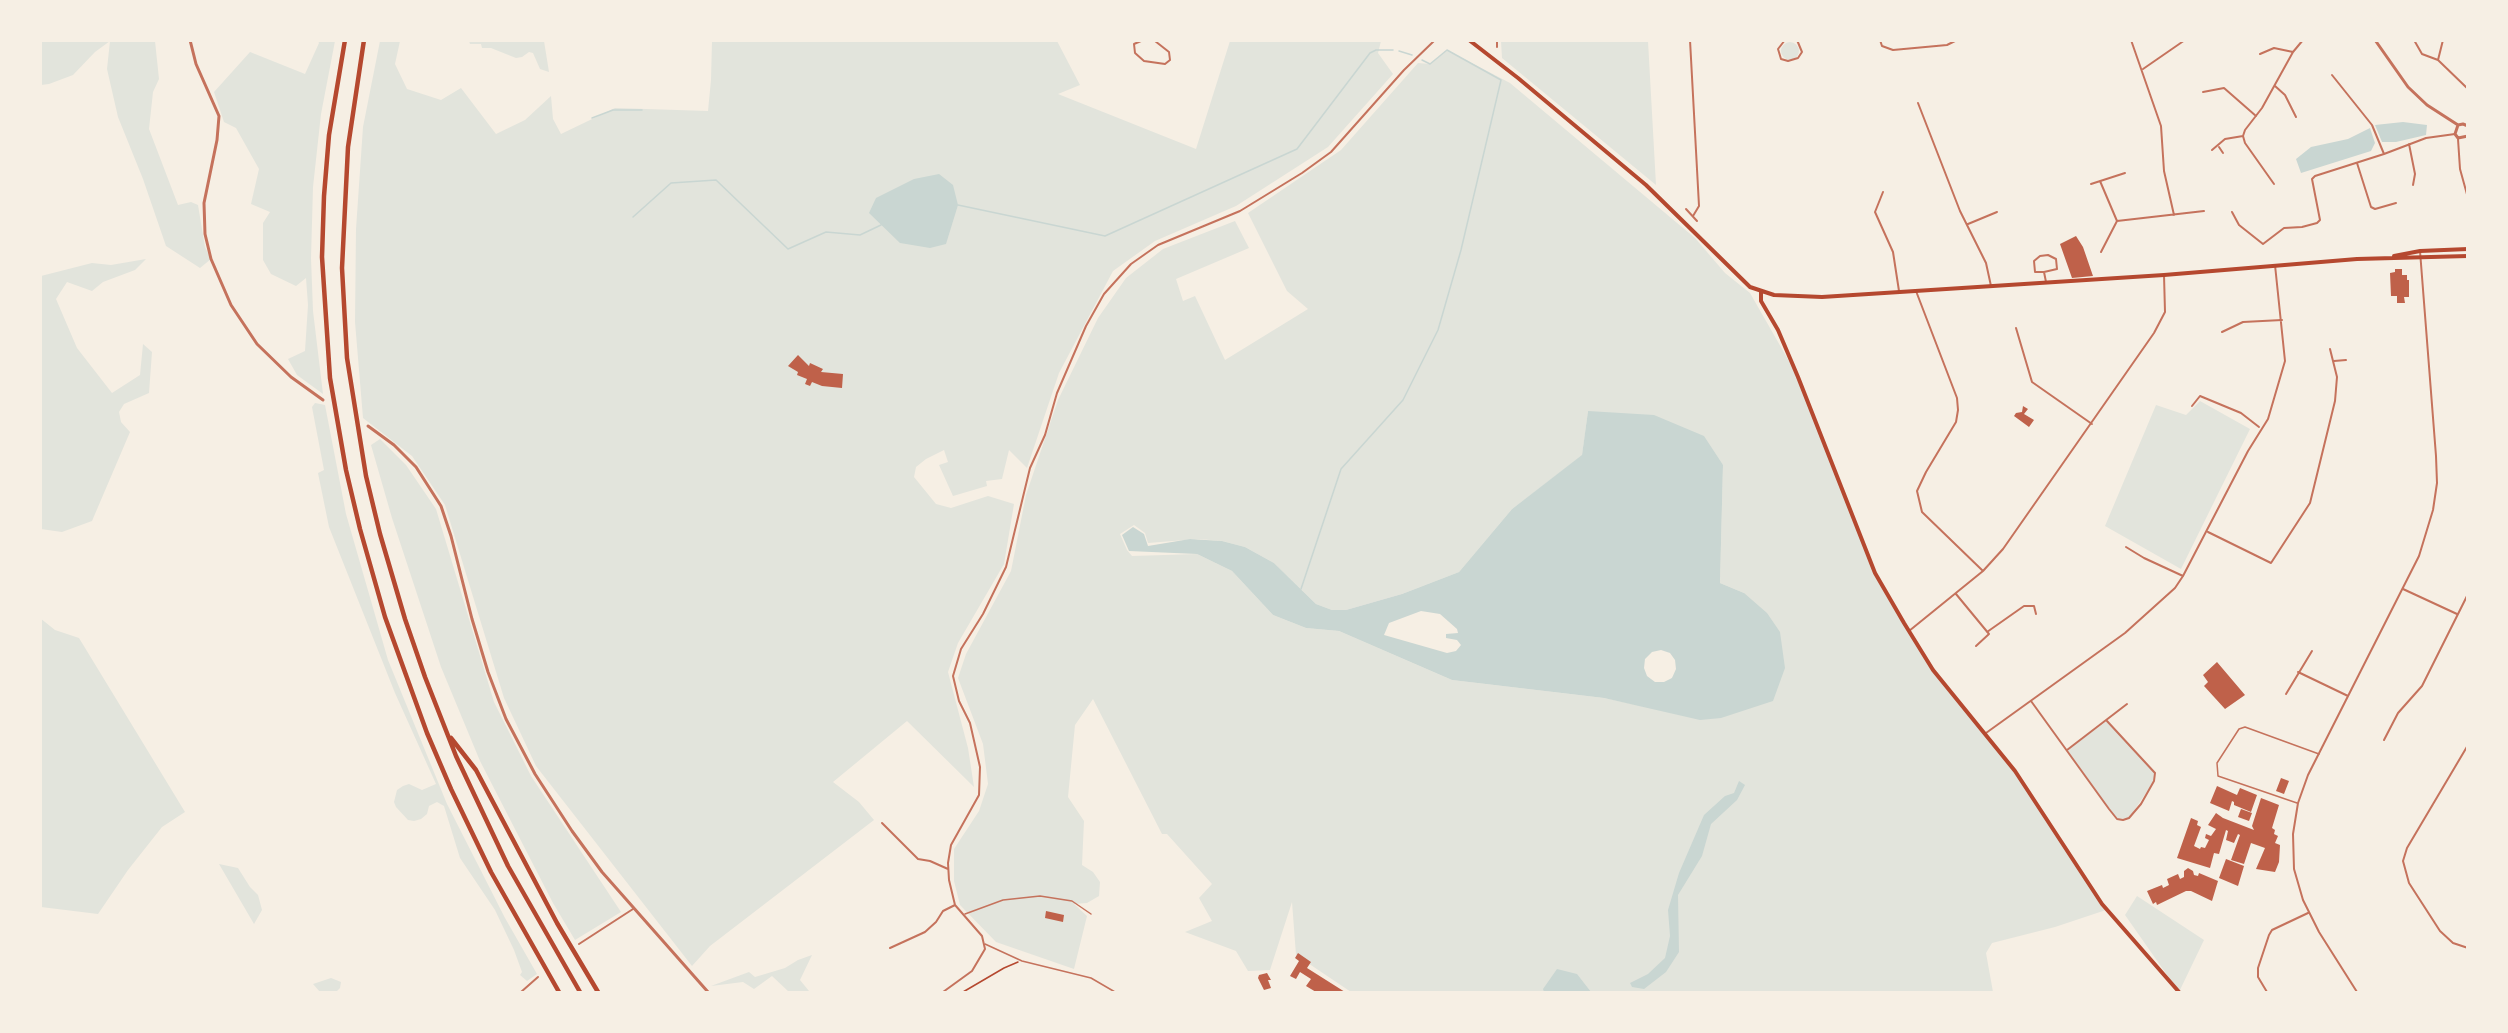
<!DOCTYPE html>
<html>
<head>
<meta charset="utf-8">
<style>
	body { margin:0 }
	#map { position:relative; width:2508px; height:1033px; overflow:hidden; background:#f6efe4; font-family:"Public Sans",sans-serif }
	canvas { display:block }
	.frame { position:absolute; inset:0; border:42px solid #f6efe4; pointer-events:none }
</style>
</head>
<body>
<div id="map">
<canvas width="2508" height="1033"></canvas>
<div class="frame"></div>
</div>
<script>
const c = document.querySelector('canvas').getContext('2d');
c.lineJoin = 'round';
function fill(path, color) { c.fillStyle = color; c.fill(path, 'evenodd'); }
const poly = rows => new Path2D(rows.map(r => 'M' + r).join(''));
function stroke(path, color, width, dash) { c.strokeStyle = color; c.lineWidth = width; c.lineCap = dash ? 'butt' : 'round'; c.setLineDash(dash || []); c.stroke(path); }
const green = poly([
	[40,41,155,41,159,79,153,92,149,129,178,205,191,202,198,205,205,247,211,259,200,268,166,246,143,179,118,117,107,69,110,41,95,52,73,75,49,84,41,85],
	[318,41,335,41,321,114,313,187,311,258,313,311,323,394,297,375,288,359,305,351,308,305,306,278,296,286,271,274,263,260,263,223,270,212,251,204,259,169,236,128,224,122,214,92,250,52,305,74,319,43],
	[380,41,400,41,395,64,407,89,441,100,461,88,496,134,525,120,551,96,553,119,561,134,615,108,708,111,711,80,712,41,1057,41,1080,85,1058,94,1196,149,1230,41,1381,41,1378,53,1393,74,1328,147,1236,206,1155,241,1113,271,1059,373,1027,468,1009,450,1002,479,986,481,987,486,953,496,939,465,948,462,944,450,926,459,916,467,914,477,936,504,951,508,988,496,1014,504,1004,564,958,643,948,672,968,748,974,787,907,721,833,782,859,802,874,820,710,946,692,966,536,766,504,698,445,505,412,456,363,418,355,322,356,229,363,127],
	[469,41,544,41,549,72,540,69,533,53,529,52,522,57,516,58,491,48,482,48,481,44,470,44],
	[1501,41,1648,41,1656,185,1502,58],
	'1781 51a9 9 0 1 1 18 0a9 9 0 1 1-18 0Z',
	[1447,50,1510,83,1695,238,1725,273,1750,293,1798,377,1875,573,1933,670,2015,771,2106,910,2055,927,1992,943,1986,953,1993,992,1351,992,1296,955,1292,902,1270,970,1248,971,1236,951,1185,932,1212,921,1199,898,1212,884,1167,834,1162,834,1093,699,1075,725,1068,797,1084,821,1082,865,1093,872,1100,882,1099,896,1087,903,1074,904,1087,916,1074,969,996,942,960,905,954,881,954,849,979,811,988,784,983,744,958,678,966,654,1011,571,1026,495,1058,400,1098,318,1126,278,1163,249,1235,221,1249,248,1176,279,1183,301,1195,296,1225,360,1308,309,1287,291,1248,213,1341,150,1418,63,1430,64],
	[1588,411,1723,465,1720,583,1744,593,1647,707,1604,698,1452,680,1339,631,1306,628,1273,615,1232,571,1197,554,1132,556,1127,550,1120,534,1134,525,1145,533,1148,543,1198,539,1222,541,1245,547,1274,563,1316,604,1332,610,1346,610,1402,594,1459,572,1512,509,1582,456],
	[146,259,135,270,103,282,92,291,67,282,56,299,77,348,112,393,140,375,143,344,152,352,149,393,124,404,119,412,121,422,130,432,92,521,62,532,41,529,41,276,92,263,111,265],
	[2200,401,2250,429,2181,569,2105,526,2156,405,2186,415],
	[315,403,325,405,346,514,388,660,447,804,505,918,537,974,527,981,520,975,522,972,514,950,495,910,460,858,444,806,437,802,429,806,427,814,421,819,414,821,408,820,396,807,394,802,397,790,403,786,409,784,422,790,436,784,395,693,329,527,318,473,324,470,312,407],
	[380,439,406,465,436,509,494,702,531,776,621,912,575,940,553,903,480,761,441,667,392,518,371,445],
	[40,618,55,630,79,638,185,812,162,827,128,870,98,914,41,907],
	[2107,721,2155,773,2154,781,2129,818,2117,819,2067,750],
	[219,864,238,868,250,887,258,895,262,910,254,924],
	[2137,896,2204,940,2179,992,2125,915],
	[812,955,800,980,809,991,807,992,789,992,772,976,754,989,743,982,711,986,749,972,755,977,785,968,798,960],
	[331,978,341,982,340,988,336,992,320,992,313,984]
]);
const water = poly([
	[2403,122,2427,125,2426,135,2396,142,2382,142,2375,125],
	[2370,128,2375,143,2371,151,2301,173,2296,159,2311,147,2348,139],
	[939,174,953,185,958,205,946,244,930,248,900,243,869,213,876,198,914,179],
	[1588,411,1654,415,1704,436,1723,465,1720,583,1744,593,1767,613,1780,632,1785,668,1773,701,1721,718,1700,720,1604,698,1452,680,1339,631,1306,628,1273,615,1232,571,1197,554,1129,551,1122,535,1133,527,1144,534,1148,546,1190,539,1222,541,1245,547,1274,563,1316,604,1332,610,1346,610,1402,594,1459,572,1512,509,1582,455],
	[1421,611,1440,614,1457,629,1458,633,1446,634,1446,638,1457,640,1461,645,1456,651,1447,653,1384,635,1389,623],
	[1661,650,1670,653,1675,660,1676,669,1672,678,1664,682,1655,682,1647,676,1644,668,1645,659,1652,652],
	[1739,781,1745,785,1737,800,1711,824,1702,856,1678,895,1679,952,1666,972,1644,989,1632,987,1630,983,1648,974,1665,958,1670,936,1668,910,1679,873,1704,815,1725,796,1734,793],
	[1557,969,1577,974,1591,992,1544,992,1543,989]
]);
const stream = poly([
	[1399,51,1412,55],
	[592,118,613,110,642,110],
	[958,205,1105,236,1297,149,1370,53,1376,50,1393,50],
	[633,217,671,183,716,180,788,249,826,232,860,235,881,225],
	[1301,589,1341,469,1403,400,1438,330,1461,250,1501,80,1447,50,1430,64,1422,60]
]);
const building = poly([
	[2076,236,2083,247,2093,276,2072,278,2060,244],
	[2395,269,2402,269,2402,275,2407,275,2407,280,2409,280,2409,297,2404,297,2405,303,2397,303,2397,296,2391,296,2390,273,2395,272],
	[798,355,809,366,810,363,823,369,821,372,843,374,842,388,822,386,812,382,810,386,805,384,807,379,797,375,798,372,788,366],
	[2023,406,2028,409,2024,414,2034,420,2029,427,2014,416,2016,413,2022,412],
	[2217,662,2245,695,2225,709,2204,686,2208,682,2203,675],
	[2281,778,2289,781,2284,794,2276,791],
	[2217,786,2237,795,2240,788,2257,795,2251,812,2234,805,2234,802,2232,801,2229,811,2210,803],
	[2261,798,2279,805,2272,828,2275,830,2274,834,2278,836,2275,843,2280,845,2279,862,2275,872,2256,869,2265,848,2251,843,2244,864,2231,860,2240,835,2238,834,2234,843,2226,840,2228,831,2226,830,2219,854,2214,853,2210,868,2177,858,2191,818,2198,821,2197,825,2201,827,2194,846,2200,849,2201,847,2205,848,2209,840,2205,838,2206,834,2211,836,2216,829,2208,825,2216,813,2223,818,2254,830,2252,826],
	[2241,809,2252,813,2249,821,2238,817],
	[2226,859,2244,866,2238,886,2219,878],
	[2188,868,2193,871,2194,875,2198,876,2199,873,2218,881,2212,901,2191,891,2186,891,2157,905,2156,902,2153,904,2147,891,2162,885,2163,888,2169,885,2167,879,2178,874,2180,879,2184,877,2184,871],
	[1046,911,1064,915,1063,922,1045,918],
	[1298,953,1311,962,1307,968,1345,992,1316,992,1306,986,1311,979,1300,972,1296,979,1290,976,1299,961,1295,958],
	[1267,973,1271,980,1268,980,1271,988,1264,990,1258,978,1259,975]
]);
const path = poly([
	[963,992,1004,968,1018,962]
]);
const service = poly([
	[2297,803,2218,776,2217,763,2239,729,2245,727,2319,754],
	[965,914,1003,900,1040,896,1072,901,1091,914],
	[985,944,1022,961,1091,978,1115,992]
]);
const minor = poly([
	[1690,40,1699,206,1693,216],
	[1785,40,1778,49,1781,59,1788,61,1798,58,1802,52,1797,40],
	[1880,40,1882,46,1893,50,1947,45,1957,40],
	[2131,40,2161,126,2164,171,2174,215],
	[2414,40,2422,54,2438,60,2468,89],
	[1141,41,1155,41,1169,52,1170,60,1165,64,1144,61,1135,53,1134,44,1141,41],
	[1497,47,1497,40],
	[2260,54,2274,48,2293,52],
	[2438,60,2443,40],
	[2143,69,2185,40],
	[2332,75,2372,125,2384,154],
	[2275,86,2285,95,2296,117],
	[2203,92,2224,88,2256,116],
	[1918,103,1960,211,1986,263,1991,286],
	[2458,139,2460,169,2468,198],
	[2409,144,2415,174,2413,185],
	[2219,147,2223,153],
	[2212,150,2225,139,2243,136],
	[2357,163,2371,207,2375,209,2396,203],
	[2100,181,2117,221,2101,252],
	[2091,184,2125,173],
	[2274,184,2245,143,2243,136,2245,130,2262,108,2293,52,2303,40],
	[1883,192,1875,212,1893,252,1899,291],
	[1686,209,1697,221],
	[2232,212,2239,225,2263,244,2284,228,2302,227,2317,223,2320,220,2312,179,2315,176,2384,154,2426,138,2455,134],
	[2117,221,2204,211],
	[1968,224,1997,212],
	[2044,272,2035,272,2034,261,2040,256,2048,255,2056,259,2057,269,2044,272,2046,282],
	[1916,291,1957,398,1958,410,1956,422,1926,472,1917,491,1922,512,1983,571],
	[2016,328,2032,382,2092,424],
	[2222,332,2243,322,2282,320],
	[2334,361,2346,360],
	[2192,406,2200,396,2241,413,2259,427],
	[2208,532,2271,563,2310,503,2335,401,2337,377,2330,349],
	[2126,547,2144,558,2183,576],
	[2403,589,2457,614],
	[1956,594,1989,634,1976,646],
	[1909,631,1983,571,2003,549,2154,333,2165,312,2164,275],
	[1987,632,2024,606,2034,606,2036,614],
	[2298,672,2348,696],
	[2286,694,2312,651],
	[2031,701,2109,809,2117,819,2123,820,2129,818,2141,804,2154,781,2155,773,2107,721],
	[1986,733,2125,633,2175,588,2183,576,2248,451,2268,419,2285,361,2275,265],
	[2384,740,2398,713,2422,686,2468,594],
	[2468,745,2407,848,2403,861,2409,883,2440,931,2453,943,2468,948],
	[2067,750,2127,704],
	[882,823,918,859,930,861,948,869],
	[579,944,633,909],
	[890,948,925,932,936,922,943,911,955,905],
	[521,992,538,977],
	[943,992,972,971,985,949,982,936,955,905,949,880,948,863,951,845,979,795,980,767,970,723,959,701,953,676,961,649,983,614,1006,567,1030,468,1045,435,1057,393,1086,326,1104,294,1131,264,1158,245,1240,211,1302,173,1331,152,1404,70,1435,40],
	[2267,992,2258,977,2258,968,2269,935,2272,930,2308,913],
	[2357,992,2319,932,2303,900,2294,869,2293,834,2298,803,2308,775,2419,556,2433,510,2437,483,2436,456,2420,251]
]);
const tertiary = poly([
	[190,40,196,64,219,116,217,140,204,203,205,234,211,259,231,305,257,344,291,377,323,400],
	[2375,40,2408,87,2427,105,2458,125],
	[2458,125,2455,134,2458,138,2468,136],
	[2458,125,2463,124,2468,126],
	[368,426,394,445,416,467,441,506,451,536,472,619,488,672,506,719,535,774,572,831,602,872,708,992]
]);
const primary = poly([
	[1469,40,1518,78,1646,185,1750,287,1774,295,1822,297,2164,275,2357,259,2468,256],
	[2394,256,2420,251,2468,249],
	[1761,291,1761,301,1778,330,1798,377,1875,573,1904,623,1933,670,2015,771,2102,904,2179,992]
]);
const motorway = poly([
	[345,40,329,135,324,196,322,257,330,378,346,470,360,529,385,617,427,733,451,789,491,872,559,992],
	[364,40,348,147,342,268,347,358,366,476,380,534,405,619,425,677,456,756,508,866,580,992],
	[451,738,476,770,557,923,598,992]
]);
fill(green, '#e2e4dc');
fill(water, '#c9d6d2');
stroke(stream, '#c9d6d2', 1.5);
fill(building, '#bf614a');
stroke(path, '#b5482f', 1.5);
stroke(service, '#c5725c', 1.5);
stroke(minor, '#c5725c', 2);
stroke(tertiary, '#c5725c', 3);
stroke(primary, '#b5482f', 4);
stroke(motorway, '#b5482f', 4.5);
</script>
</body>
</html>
